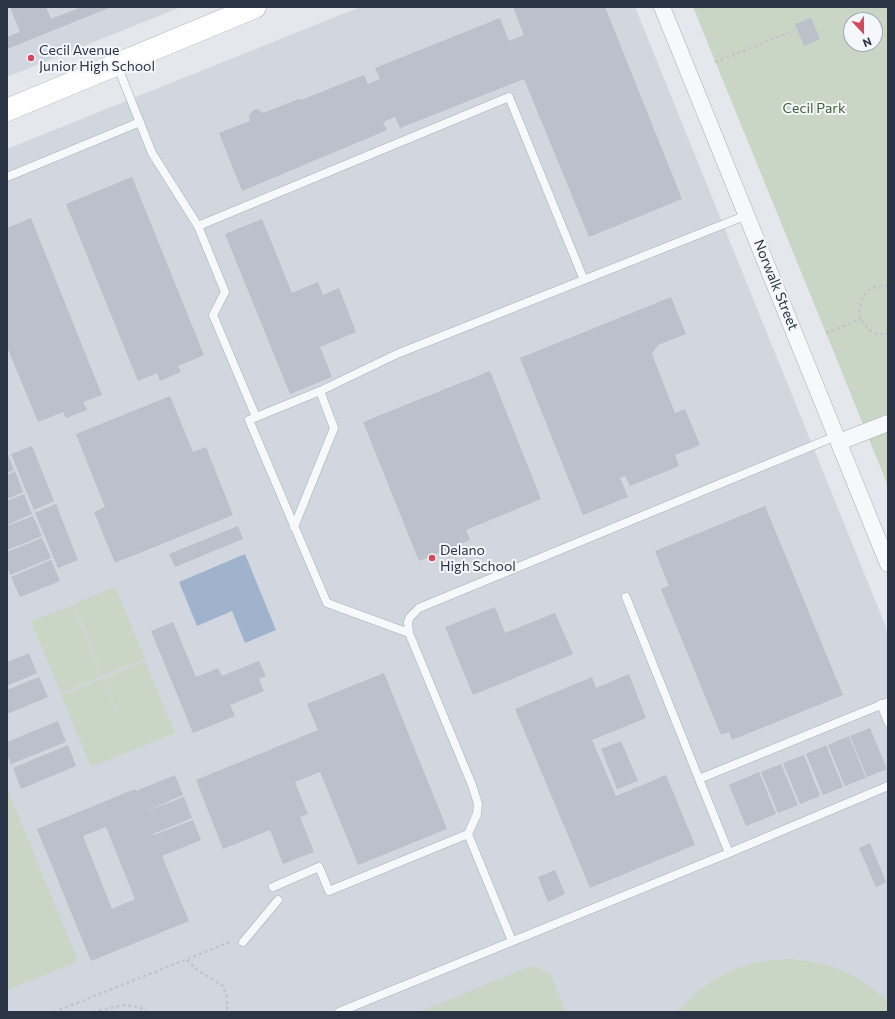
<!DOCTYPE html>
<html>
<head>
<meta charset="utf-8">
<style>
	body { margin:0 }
	#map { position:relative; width:895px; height:1019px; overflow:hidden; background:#e4e7ec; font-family:Commissioner,sans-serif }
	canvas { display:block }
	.frame { position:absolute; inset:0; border:8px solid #2b3445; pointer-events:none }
	.north { position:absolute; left:843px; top:12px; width:40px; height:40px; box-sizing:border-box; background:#f4f6f9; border:1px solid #a4a8b1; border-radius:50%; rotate:158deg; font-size:11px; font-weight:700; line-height:16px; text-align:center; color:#2b3445 }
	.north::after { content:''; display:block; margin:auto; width:14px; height:18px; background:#d1495b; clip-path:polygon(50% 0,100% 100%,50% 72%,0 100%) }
</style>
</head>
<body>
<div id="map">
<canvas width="895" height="1019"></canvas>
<div class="frame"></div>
<div class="north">N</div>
</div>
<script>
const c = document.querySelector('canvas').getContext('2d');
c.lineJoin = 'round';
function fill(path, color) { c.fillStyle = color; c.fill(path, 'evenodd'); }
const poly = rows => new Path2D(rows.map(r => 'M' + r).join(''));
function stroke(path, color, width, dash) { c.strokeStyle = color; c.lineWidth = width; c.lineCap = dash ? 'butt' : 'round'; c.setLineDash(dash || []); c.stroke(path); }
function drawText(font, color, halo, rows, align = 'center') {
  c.font = font + ' Commissioner,sans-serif'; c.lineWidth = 4; c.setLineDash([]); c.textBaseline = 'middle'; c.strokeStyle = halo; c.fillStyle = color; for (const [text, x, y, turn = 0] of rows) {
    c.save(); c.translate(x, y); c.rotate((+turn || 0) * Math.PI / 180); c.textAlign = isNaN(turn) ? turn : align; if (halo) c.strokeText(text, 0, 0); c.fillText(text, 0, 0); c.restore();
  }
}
const built = poly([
	[7,7,181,7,7,77],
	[360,7,635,7,888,632,888,1012,7,1012,7,149]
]);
const green = poly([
	[693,7,888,7,888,486,826,333],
	[851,20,875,20,875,44,851,44],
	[115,587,145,659,103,676,74,604],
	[73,605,102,676,61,693,31,621],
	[145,661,175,733,91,767,61,695,103,678,127,737,104,678],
	[7,788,78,961,7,990],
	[793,959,813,962,833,967,851,975,869,986,884,998,888,1003,888,1012,677,1012,698,991,715,979,733,970,753,963,773,960],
	[531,966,550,973,566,1012,419,1012]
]);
const water = poly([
	[245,554,276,630,245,643,232,611,197,626,179,582]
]);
const building = poly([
	[10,7,46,7,51,19,82,7,111,7,7,49,7,37,20,32],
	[513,7,605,7,682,199,589,237,524,79,400,128,395,117,383,122,387,130,242,191,219,133,250,121,249,115,254,110,258,109,263,113,299,99,301,100,364,75,368,84,380,79,375,68,500,18,509,41,524,35],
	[811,18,820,39,804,46,795,24],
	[132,177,204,355,178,366,181,372,160,381,157,373,138,381,66,204],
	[31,218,102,395,83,402,87,410,66,418,63,412,38,422,7,347,7,228],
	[262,219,292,293,318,282,323,295,339,288,356,332,320,347,332,377,290,394,225,234],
	[671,297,686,334,658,345,652,354,675,413,685,409,700,445,675,455,679,466,630,486,625,476,620,478,628,497,583,515,520,358],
	[490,371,541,499,466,530,470,540,419,561,363,422],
	[170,396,193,452,206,447,233,515,115,563,94,512,105,507,76,434],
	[32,446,54,501,34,510,11,454],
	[7,452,14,470,7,473],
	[15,471,23,492,7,499,7,475],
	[24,494,32,514,7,525,7,501],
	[56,504,78,560,58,568,35,513],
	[765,506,843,695,732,740,729,732,721,735,661,589,669,586,655,551],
	[33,516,42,536,7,550,7,526],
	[238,526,243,539,175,567,169,554],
	[42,538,51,558,10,575,7,566,7,552],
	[51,560,60,581,20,597,11,577],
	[495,607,505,633,555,613,573,654,473,695,445,627],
	[173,622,196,677,218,668,222,676,259,661,266,676,259,679,264,691,230,705,235,716,193,733,151,631],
	[29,653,37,673,7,686,7,662],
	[384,673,447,829,358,865,320,772,295,782,308,814,300,817,314,852,283,864,270,830,223,849,196,780,318,730,307,704],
	[629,674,646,718,592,740,616,796,666,775,695,845,590,888,515,709,592,677,596,688],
	[39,677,48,697,7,714,7,690],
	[58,721,66,742,11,764,7,754,7,742],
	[870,728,887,769,867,777,850,736],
	[849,736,866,778,845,786,828,745],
	[621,741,638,781,617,789,601,749],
	[68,745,76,766,21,789,13,768],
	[826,745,843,787,823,795,806,754],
	[804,755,820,796,800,804,783,763],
	[781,764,798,805,778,813,761,772],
	[759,772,776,814,746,826,729,785],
	[175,775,183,795,144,812,184,797,192,818,153,834,154,835,193,820,201,840,162,856,189,921,91,961,37,829,135,789,136,791],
	[106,827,135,899,112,909,83,836],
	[870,843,886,882,876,887,859,848],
	[555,870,565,894,548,902,538,877]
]);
const path = poly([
	[715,62,795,30],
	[888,286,878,286,870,289,864,295,859,310,860,318,869,330,877,334,888,334],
	[826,333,861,319],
	[187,960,196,969,223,986,227,997,227,1012],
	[54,1012,230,942],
	[93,1012,123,1005,139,1007,147,1012]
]);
const lane = poly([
	[117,65,152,153,198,226,225,292,213,315,256,417],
	[7,177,140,122],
	[198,226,509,97,584,280],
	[294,527,334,428,320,391],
	[626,597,699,779],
	[409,633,408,622,410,617,419,608,836,436],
	[881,704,888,722],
	[729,853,699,779,888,702],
	[273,887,319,867,329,891,468,834],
	[512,941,468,834,477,814,478,804,472,785,409,633,327,603,249,420,320,391,397,354,747,215],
	[243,942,278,900],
	[339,1012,729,853,888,786]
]);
const street = poly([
	[662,7,888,564],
	[839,442,888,423]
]);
const secondary = poly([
	[7,110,255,7]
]);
const markers = [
	[31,58,4,"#d1495b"],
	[432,558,4,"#d1495b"]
];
const poiNames = [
	["Cecil Avenue",39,50],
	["Junior High School",39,66],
	["Delano",440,550],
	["High School",440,566]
];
const parkNames = [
	["Cecil Park",814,108]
];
const streetNames = [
	["Norwalk Street",776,285,68]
];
fill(built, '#d2d6de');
fill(green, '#c9d6c5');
fill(water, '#9fb4cc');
fill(building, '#bbc0ca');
stroke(lane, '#a9aeb7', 9);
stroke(street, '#a9aeb7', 17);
stroke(secondary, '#a9aeb7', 23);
stroke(path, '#c2c5cb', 2.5, [3, 3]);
stroke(lane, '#f7f8fa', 8);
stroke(street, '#f7f8fa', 16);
stroke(secondary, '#fff', 22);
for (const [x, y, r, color] of markers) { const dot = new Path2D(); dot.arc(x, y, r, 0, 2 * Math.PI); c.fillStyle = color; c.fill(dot); stroke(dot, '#f4f6f9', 1.5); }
drawText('14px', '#2b3445', '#f4f6f9', poiNames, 'left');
drawText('14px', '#3f6138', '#f4f6f9', parkNames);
drawText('14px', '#2b3445', '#f4f6f9', streetNames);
</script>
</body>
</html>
